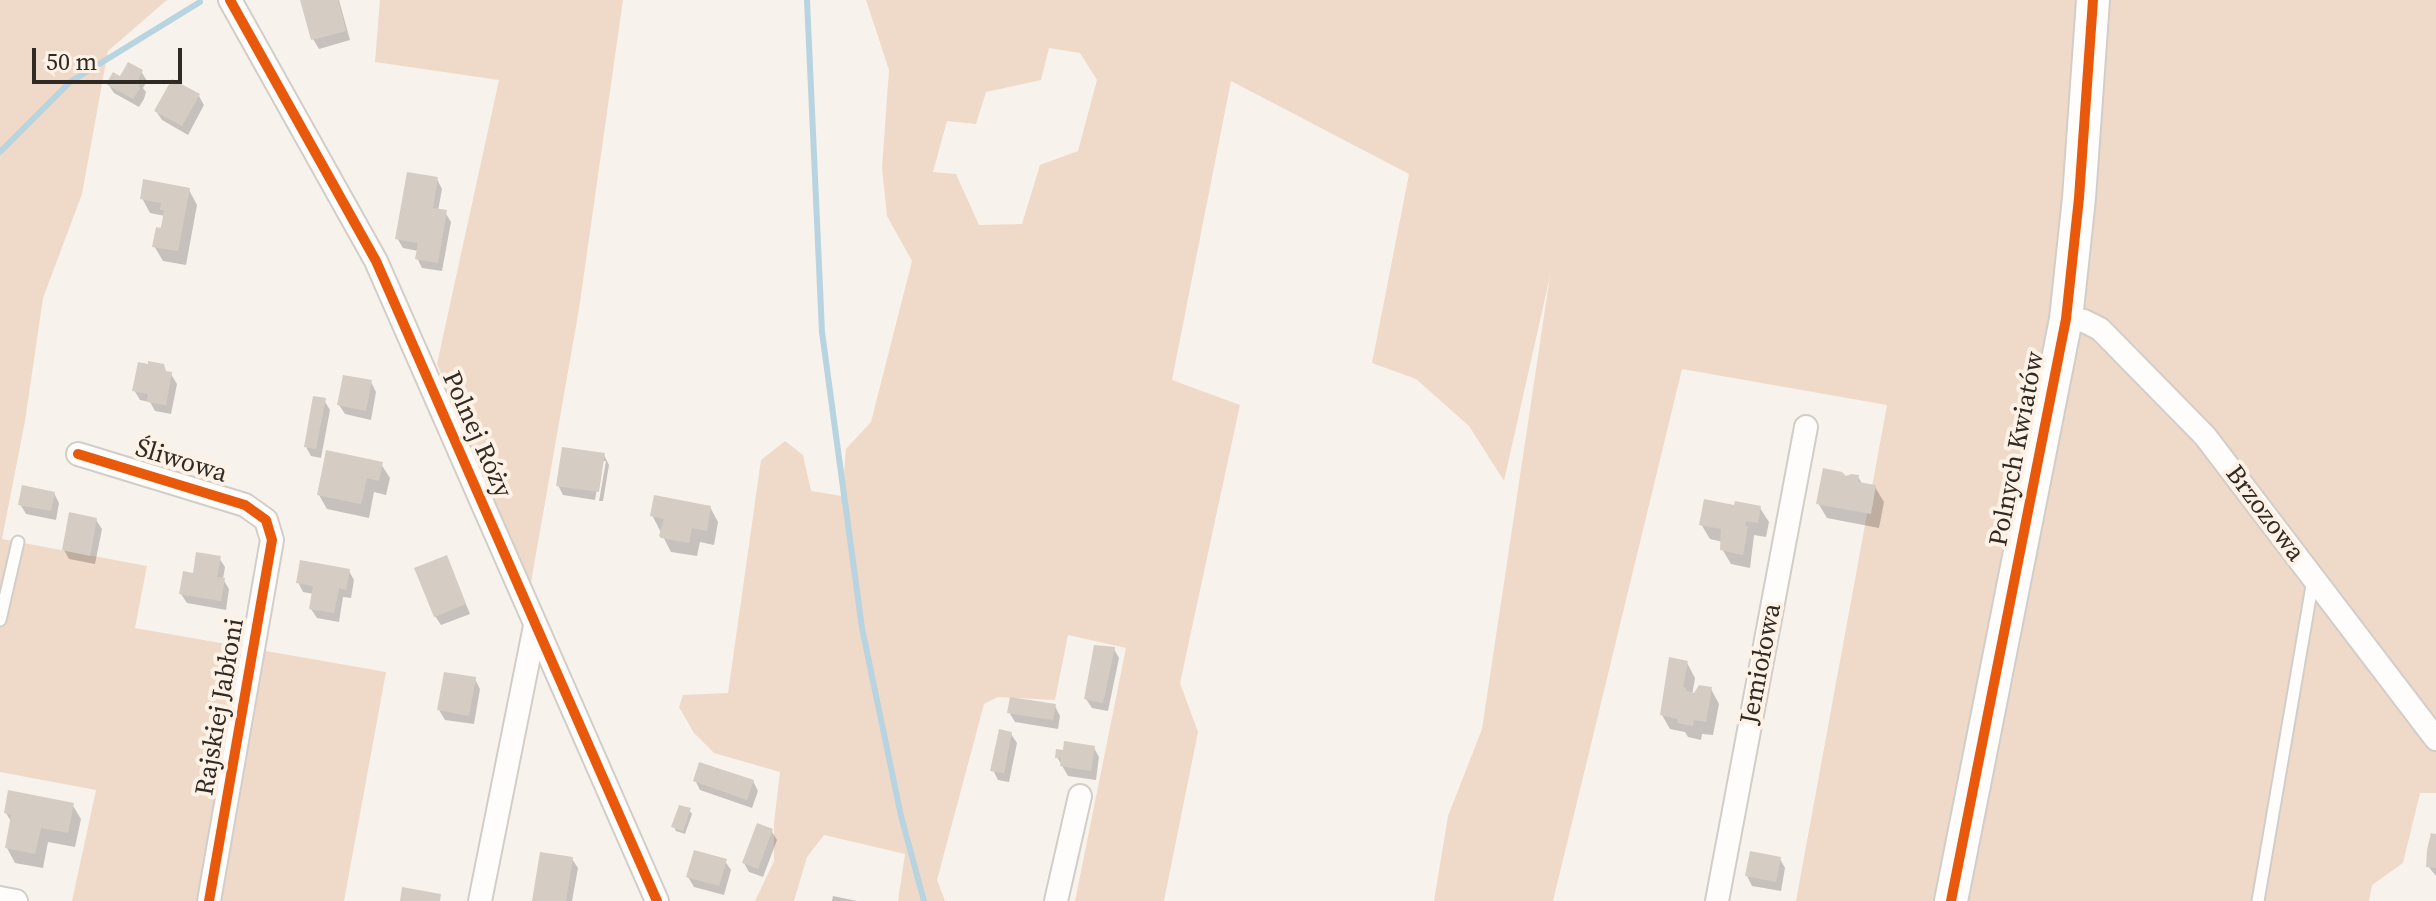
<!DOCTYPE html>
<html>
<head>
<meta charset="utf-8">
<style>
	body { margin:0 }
	#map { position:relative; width:2436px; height:901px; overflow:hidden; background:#f8f2ec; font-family:"Source Serif 4",serif }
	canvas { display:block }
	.scale { position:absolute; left:32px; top:48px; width:150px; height:36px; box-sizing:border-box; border:4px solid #302a25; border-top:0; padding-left:10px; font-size:24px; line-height:28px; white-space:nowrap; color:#302a25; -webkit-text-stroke:6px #fef1e6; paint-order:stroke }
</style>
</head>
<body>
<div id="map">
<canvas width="2436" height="901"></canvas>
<div class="scale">50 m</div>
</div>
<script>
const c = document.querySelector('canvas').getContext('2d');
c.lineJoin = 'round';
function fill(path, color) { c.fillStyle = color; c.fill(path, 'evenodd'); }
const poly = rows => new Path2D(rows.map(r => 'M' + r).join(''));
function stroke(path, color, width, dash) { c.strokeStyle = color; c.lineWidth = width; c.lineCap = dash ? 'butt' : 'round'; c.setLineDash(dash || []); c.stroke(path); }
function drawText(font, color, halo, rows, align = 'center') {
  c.font = font + ' "Source Serif 4",serif'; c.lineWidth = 8; c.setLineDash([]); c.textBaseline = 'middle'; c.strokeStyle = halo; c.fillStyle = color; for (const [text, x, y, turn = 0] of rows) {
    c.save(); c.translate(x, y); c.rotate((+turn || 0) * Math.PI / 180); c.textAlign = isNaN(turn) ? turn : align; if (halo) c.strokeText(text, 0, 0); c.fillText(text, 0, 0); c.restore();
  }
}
const green = poly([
	[0,0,167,0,108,51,82,194,43,298,25,421,2,539,147,566,135,628,386,672,344,901,72,901,96,790,0,772],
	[380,0,623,0,579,309,530,588,437,364,499,80,375,62],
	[866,0,2436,0,2436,793,2420,793,2403,863,2372,885,2369,901,1796,901,1887,405,1682,369,1553,901,1434,901,1448,816,1482,729,1550,276,1504,481,1469,426,1416,379,1372,363,1409,174,1231,81,1172,380,1240,405,1180,683,1198,732,1164,901,1075,901,1126,648,1068,635,1055,700,998,697,984,704,937,880,945,901,898,901,905,854,824,835,807,857,794,901,755,901,774,861,774,823,780,772,714,753,694,733,679,707,683,695,728,693,761,460,785,441,803,455,811,491,842,496,846,449,871,422,912,261,887,216,882,168,889,70],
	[1049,48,1080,53,1097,80,1078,151,1040,165,1022,224,979,225,956,174,933,172,947,121,976,124,986,92,1041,80]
]);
const shadow = poly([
	[302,0,339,0,350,40,319,49,313,39],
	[141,71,147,81,143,88,146,92,144,99,139,107,114,93,108,84],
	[199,96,204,105,188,135,162,120,156,111],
	[437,179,442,189,438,211,445,212,451,222,442,271,422,268,417,258,418,251,403,248,397,238],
	[189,190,197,205,186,265,163,261,154,246,165,216,150,213,142,198],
	[167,373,171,374,177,384,171,414,155,411,150,402,140,400,134,390],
	[371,382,376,392,371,420,345,414,339,405],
	[324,400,330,410,321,458,311,456,306,447],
	[604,455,609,465,603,501,599,501,606,461,602,461,595,500,563,495,558,485],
	[381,464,390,478,386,495,374,492,369,518,327,509,319,495],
	[1858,477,1863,485,1875,487,1884,502,1879,528,1827,518,1818,503,1845,479],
	[54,493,59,503,56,520,26,514,20,504],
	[710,507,718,522,714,545,700,542,697,556,671,552,652,515],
	[1736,508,1760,508,1769,522,1766,537,1754,535,1750,568,1731,564,1722,549,1723,542,1710,539,1701,524],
	[96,520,102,529,95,564,69,559,64,550],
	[219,558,225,567,223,579,229,589,226,610,187,603,181,594,194,575],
	[451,567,470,614,441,625,435,616],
	[349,571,354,580,351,598,343,597,339,622,317,618,311,609,314,594,303,592,298,582],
	[1114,649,1119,658,1108,711,1092,708,1086,699],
	[1687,663,1695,678,1691,701,1711,689,1719,704,1713,735,1702,734,1701,740,1688,737,1685,732,1670,729,1662,715],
	[475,679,480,689,474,724,445,720,439,710],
	[1055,706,1060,716,1058,729,1015,722,1009,712],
	[1011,734,1017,743,1009,782,998,780,993,770],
	[1094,748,1099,757,1096,780,1068,776,1057,757],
	[695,780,753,781,758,791,752,808,700,790],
	[72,804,81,819,75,847,48,842,43,868,15,863,7,848,12,823,6,813],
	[689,810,692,814,685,834,676,831,674,827],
	[771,830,777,840,763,877,749,872,744,863],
	[2436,836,2436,876,2428,866],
	[572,859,578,868,572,901,534,901],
	[1780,859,1785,868,1781,891,1752,886,1747,876],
	[725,861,731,870,724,895,694,887,688,877],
	[833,896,857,901,832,901]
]);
const stream = poly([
	[807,0,822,332,862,628,901,816,924,901],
	[0,152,70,82,200,2]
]);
const building = poly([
	[300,0,338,0,346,31,311,40],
	[128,62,143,70,138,79,142,81,138,87,140,88,133,99,106,84,113,72,120,76],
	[172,79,200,94,182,126,154,111],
	[407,172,438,177,433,208,447,210,438,263,415,259,418,243,395,239],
	[143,179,190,188,178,251,152,247,156,227,161,228,164,210,160,210,161,203,140,199],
	[148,361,164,364,166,371,172,372,166,405,147,402,148,394,132,391,138,362,148,364],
	[343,375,372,380,366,411,337,405],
	[313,396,326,398,316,449,304,447],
	[562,447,605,453,599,492,556,486],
	[326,450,383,462,379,481,367,478,361,504,317,495],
	[1823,468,1842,472,1846,476,1851,474,1859,475,1858,482,1876,485,1871,514,1816,504],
	[22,485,55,492,51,511,18,505],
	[654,495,711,506,707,531,692,528,689,543,661,538,659,536,664,519,650,516],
	[1704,499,1734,505,1735,501,1761,506,1758,523,1746,521,1745,526,1748,526,1743,555,1720,550,1721,529,1699,525],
	[69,512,97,518,90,556,62,550],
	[196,552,221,556,217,577,225,578,221,601,179,594,183,571,193,573],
	[447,555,466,604,434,617,414,568],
	[300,560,350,569,346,590,339,588,334,613,309,609,313,586,296,583],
	[1094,645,1115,647,1103,703,1084,699],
	[1669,657,1688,661,1683,687,1686,688,1686,691,1694,693,1699,685,1712,687,1706,722,1694,720,1693,726,1677,723,1678,719,1660,715],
	[444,672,476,677,469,716,437,710],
	[1010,697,1056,704,1053,720,1007,713],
	[999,729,1012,732,1004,773,990,771],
	[1064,741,1095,746,1091,771,1060,766,1061,758,1055,758,1056,749,1063,750],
	[699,762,754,780,747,800,693,781],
	[8,790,74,803,68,833,41,828,35,854,5,848,11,815,4,813],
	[679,805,691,808,683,831,671,827],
	[757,823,773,829,758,869,742,863],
	[2431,833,2436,834,2436,868,2426,867,2427,850],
	[694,850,727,859,719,886,686,877],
	[1750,851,1781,857,1776,882,1745,876],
	[540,852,573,857,566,901,532,901],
	[402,887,441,894,440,901,400,901]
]);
const lane = poly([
	[0,620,18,542],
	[2258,901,2313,580]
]);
const street = poly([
	[230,0,376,261,657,901],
	[2066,319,2084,321,2100,329,2205,436,2436,739],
	[78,454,245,505,266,520,272,540,209,901],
	[0,898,16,901],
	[480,901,535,626],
	[1056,901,1080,796],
	[1717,901,1806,427]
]);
const secondary = poly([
	[1951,901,2066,319,2079,198,2093,0]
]);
const cycleway = poly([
	[230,0,376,261,657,901],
	[78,454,245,505,266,520,272,540,209,901],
	[1951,901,2066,319,2079,198,2093,0]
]);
const streetNames = [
	["Polnej Róży",476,435,66],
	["Polnych Kwiatów",2018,449,-79],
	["Śliwowa",181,462,17],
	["Brzozowa",2264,514,53],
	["Jemiołowa",1762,664,-79],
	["Rajskiej Jabłoni",221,707,-80]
];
fill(green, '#efdac9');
fill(shadow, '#0003');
stroke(stream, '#b8d4e0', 6);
fill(building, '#d5cdc4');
stroke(lane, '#d3cdc8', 15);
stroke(street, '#d3cdc8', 26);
stroke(secondary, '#d3cdc8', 36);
stroke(lane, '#fefdfc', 11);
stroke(street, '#fefdfc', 22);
stroke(secondary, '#fefdfc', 32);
stroke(cycleway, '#e8590c', 10);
drawText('26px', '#302a25', '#fef1e6', streetNames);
</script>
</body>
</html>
